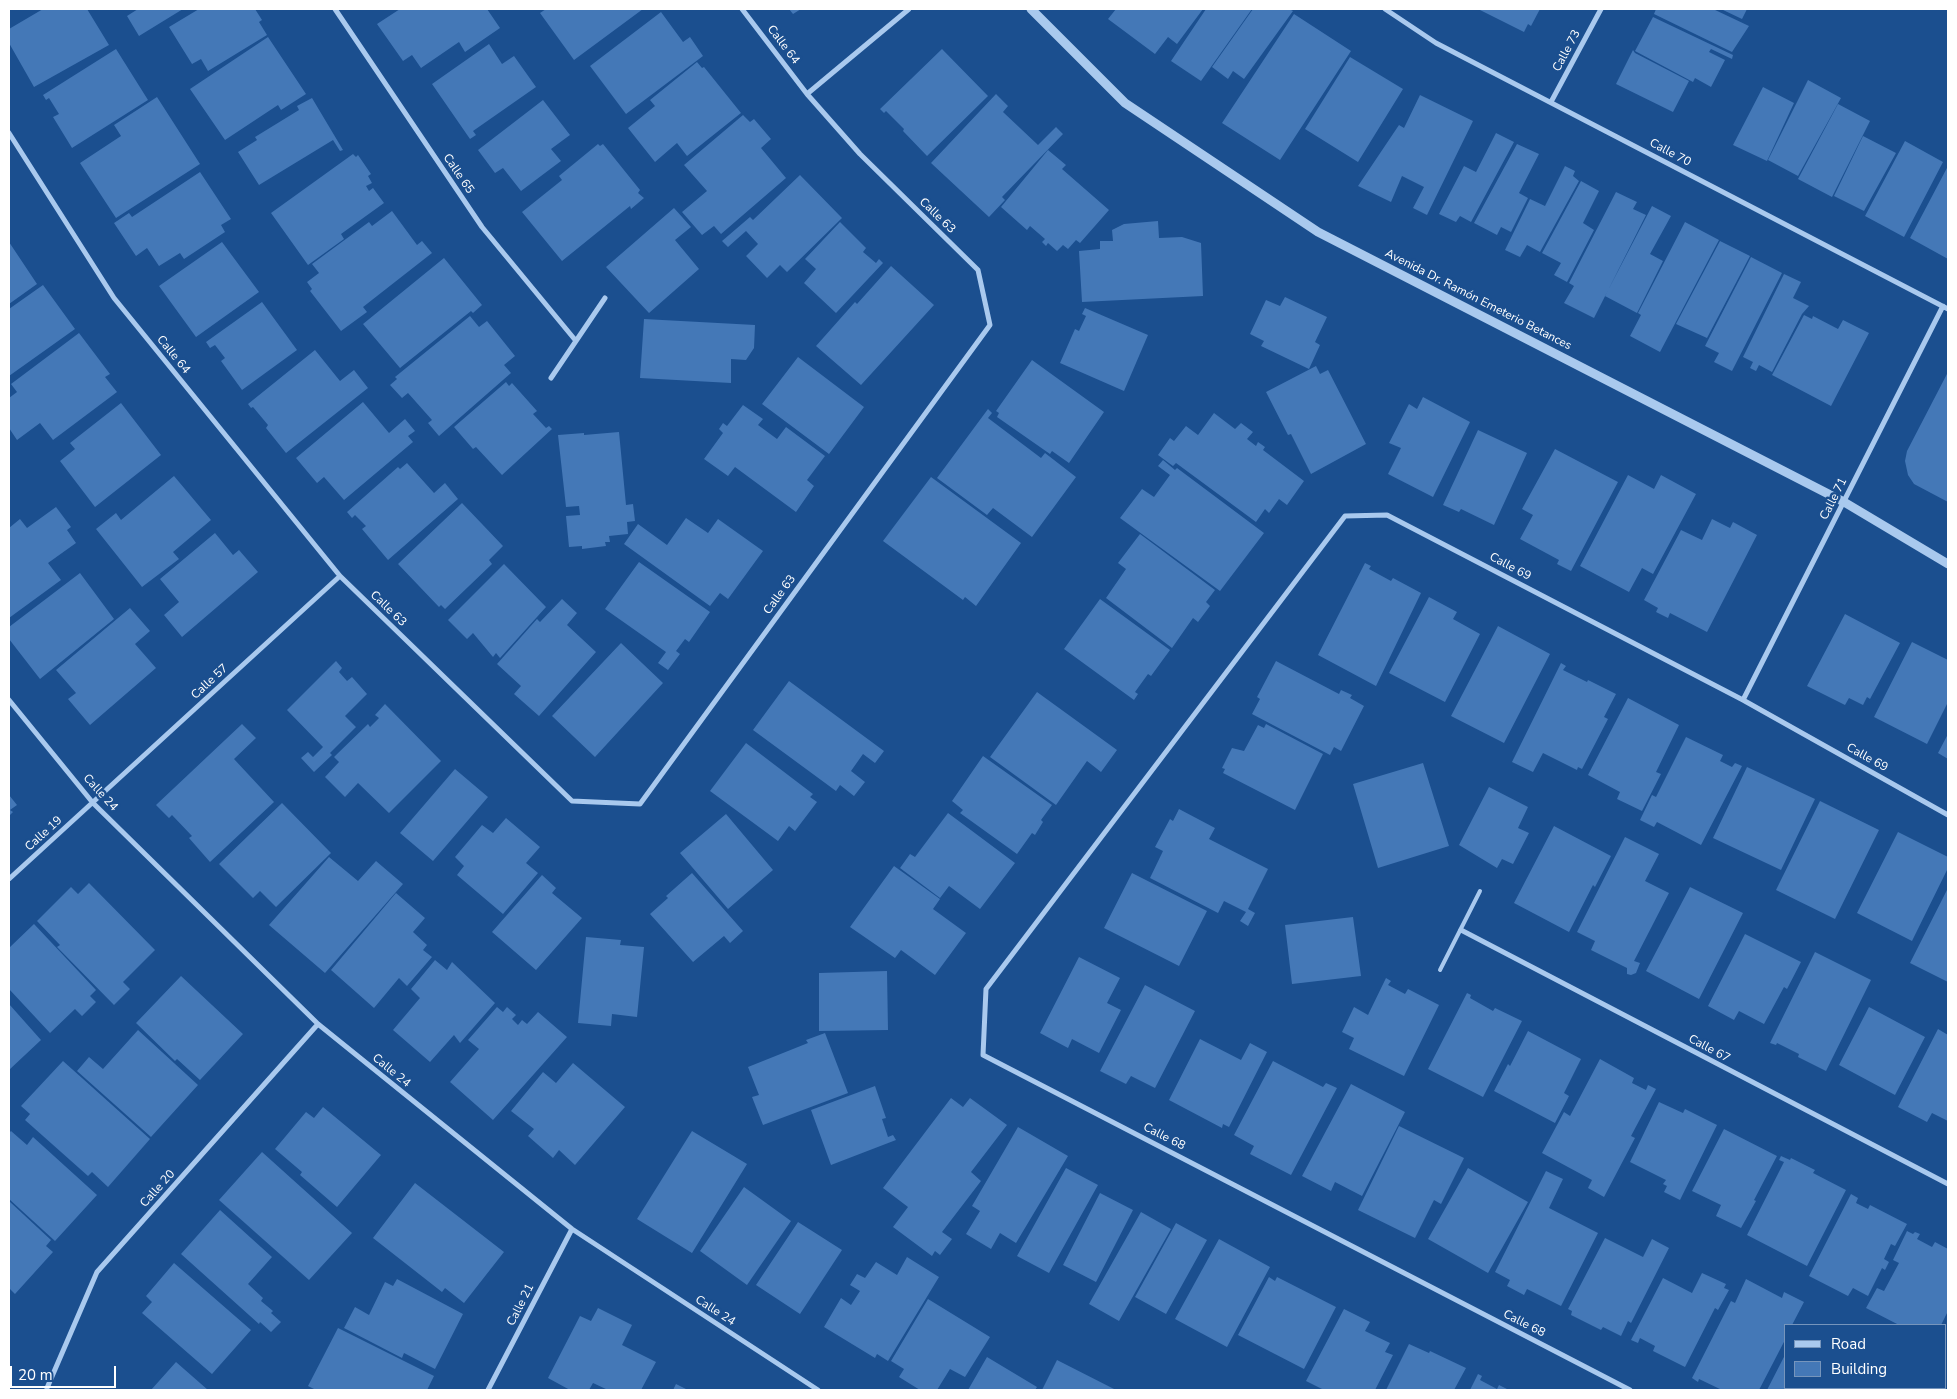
<!DOCTYPE html>
<html>
<head>
<meta charset="utf-8">
<style>
	body { margin:0 }
	#map { position:relative; width:1957px; height:1399px; overflow:hidden; background:#1b4f8f; font-family:"Nunito Sans",sans-serif }
	canvas { display:block }
	.frame { position:absolute; inset:0; border:10px solid #fff; pointer-events:none }
	.legend { position:absolute; left:1784px; top:1324px; width:162px; height:65px; box-sizing:border-box; background:#1b4f8f; border:1px solid #7695bc; margin:0; padding:6px 9px; list-style:none; font-size:15px; color:#fff }
	.legend li { display:flex; align-items:center; gap:10px; height:25px }
	.legend b { width:25px; border:1px solid #7695bc }
	.scale { position:absolute; left:10px; top:1366px; width:106px; height:22px; box-sizing:border-box; border:2px solid #fff; border-top:0; padding-left:6px; font-size:15px; line-height:18px; white-space:nowrap; color:#fff; -webkit-text-stroke:4px #1b4f8f; paint-order:stroke }
</style>
</head>
<body>
<div id="map">
<canvas width="1957" height="1399"></canvas>
<div class="frame"></div>
<ul class="legend">
<li><b style="height:6px;background:#a9c9ee"></b>Road</li>
<li><b style="height:14px;background:#4478b7"></b>Building</li>
</ul>
<div class="scale">20 m</div>
</div>
<script>
const c = document.querySelector('canvas').getContext('2d');
c.lineJoin = 'round';
function fill(path, color) { c.fillStyle = color; c.fill(path, 'evenodd'); }
const poly = rows => new Path2D(rows.map(r => 'M' + r).join(''));
function stroke(path, color, width, dash) { c.strokeStyle = color; c.lineWidth = width; c.lineCap = dash ? 'butt' : 'round'; c.setLineDash(dash || []); c.stroke(path); }
function drawText(font, color, halo, rows, align = 'center') {
  c.font = font + ' "Nunito Sans",sans-serif'; c.lineWidth = 5; c.setLineDash([]); c.textBaseline = 'middle'; c.strokeStyle = halo; c.fillStyle = color; for (const [text, x, y, turn = 0] of rows) {
    c.save(); c.translate(x, y); c.rotate((+turn || 0) * Math.PI / 180); c.textAlign = isNaN(turn) ? turn : align; if (halo) c.strokeText(text, 0, 0); c.fillText(text, 0, 0); c.restore();
  }
}
const building = poly([
	[43,9,87,9,109,45,34,87,9,43,9,29],
	[138,9,183,9,139,36,127,16],
	[199,9,255,9,262,20,259,22,267,35,208,71,201,59,192,64,169,27],
	[400,9,487,9,500,28,465,52,459,42,421,68,412,55,403,61,377,24],
	[546,9,643,9,574,60,540,13],
	[789,9,801,9,793,14],
	[1116,9,1203,9,1177,44,1168,37,1155,54,1108,19],
	[1206,9,1252,9,1201,81,1171,61],
	[1253,9,1289,9,1293,11,1244,79,1233,71,1228,79,1212,67],
	[1478,9,1540,9,1531,26,1528,24,1524,32],
	[1656,9,1713,9,1749,26,1732,52,1654,14],
	[1721,9,1747,9,1742,19],
	[661,12,683,42,690,37,703,56,626,114,590,66],
	[1294,14,1351,51,1280,160,1222,123],
	[1653,17,1733,55,1732,59,1711,49,1709,52,1725,60,1711,87,1695,78,1693,82,1635,51],
	[268,37,306,94,281,110,278,105,225,140,190,89],
	[489,44,502,64,514,56,536,87,473,131,476,135,470,139,432,84],
	[116,49,148,100,72,148,53,117,59,114,49,98,46,100,43,95],
	[942,49,988,96,927,156,903,131,904,129,886,111,884,113,880,109],
	[1633,50,1635,53,1689,81,1673,112,1616,84],
	[1350,57,1403,89,1358,162,1305,129],
	[697,62,702,68,704,67,741,113,687,156,677,143,655,162,628,128,655,106,650,100],
	[1808,80,1841,98,1798,176,1768,160],
	[1763,87,1794,103,1767,161,1733,145],
	[996,94,1008,106,1003,112,1038,145,1056,127,1063,134,1002,197,1005,200,989,217,931,163],
	[1420,95,1473,121,1427,215,1413,208,1424,187,1402,176,1391,202,1358,186,1399,125,1404,128],
	[157,97,200,164,116,218,80,163,121,136,114,125],
	[312,98,343,150,340,151,333,140,259,185,238,152,257,140,255,137,299,110,297,106],
	[543,100,570,135,551,149,561,161,521,191,503,168,495,173,478,150],
	[1838,104,1870,121,1832,197,1798,179],
	[743,115,750,122,754,119,771,139,761,148,786,178,721,234,714,226,702,235,682,212,707,191,684,165],
	[1496,133,1514,142,1471,222,1460,216,1456,222,1439,214,1464,166,1476,172],
	[1863,136,1896,153,1864,211,1834,196],
	[1905,141,1943,162,1904,237,1865,216],
	[598,144,600,146,603,144,640,190,638,193,644,198,631,209,630,206,562,261,522,212,562,180,559,176],
	[1517,144,1539,154,1519,193,1528,198,1511,232,1501,227,1497,235,1474,223],
	[1048,150,1066,165,1062,169,1109,210,1080,243,1076,240,1068,249,1063,245,1057,251,1048,243,1046,246,1042,242,1045,239,1030,226,1027,230,1001,207],
	[353,154,356,157,358,155,371,174,368,176,372,183,366,186,369,191,373,188,384,203,341,234,344,239,308,265,271,213],
	[1565,166,1575,171,1573,176,1579,181,1540,252,1527,245,1520,257,1505,250,1530,199,1545,206],
	[1948,166,1948,259,1910,238],
	[200,172,231,219,221,225,225,232,184,259,180,253,159,266,147,248,136,256,114,223,129,213,132,217],
	[800,175,842,218,787,272,780,265,767,278,746,256,758,244,746,231,728,247,722,241,750,217,753,220],
	[1581,181,1599,191,1583,223,1594,230,1567,282,1554,275,1561,263,1542,253],
	[1616,192,1637,202,1633,209,1646,215,1594,318,1564,303,1574,286,1569,283],
	[1652,206,1671,216,1650,254,1663,261,1637,313,1605,296],
	[674,208,691,227,675,240,699,269,649,313,606,267],
	[392,211,417,245,422,241,432,253,363,307,367,312,341,331,310,291,312,289,307,282,319,273,312,264,369,222,372,226],
	[1158,221,1159,238,1182,237,1201,243,1203,296,1082,302,1079,251,1100,249,1100,241,1113,241,1112,230,1124,224],
	[840,222,866,248,863,252,876,263,879,259,883,263,836,313,804,283,816,269,805,259],
	[1685,222,1719,240,1660,352,1630,336,1641,315,1638,313],
	[1720,241,1750,256,1707,338,1676,324],
	[9,242,37,284,9,304],
	[222,242,259,292,196,337,159,286],
	[1751,257,1782,273,1732,371,1714,362,1719,353,1705,346],
	[444,258,482,305,473,313,471,311,400,368,363,324],
	[891,266,934,305,861,385,816,346,855,302,857,304],
	[1784,274,1801,282,1793,298,1809,306,1802,314,1772,372,1759,365,1756,371,1750,368,1753,362,1743,357],
	[43,285,75,329,9,376,9,309],
	[1285,297,1327,317,1315,342,1320,345,1309,369,1261,346,1264,341,1250,334,1266,300,1280,306],
	[262,302,297,350,242,390,221,361,225,358,215,345,210,348,206,342],
	[1085,308,1148,335,1124,391,1060,363,1075,329,1079,331,1086,316,1082,314],
	[1804,315,1812,319,1813,316,1838,329,1843,320,1869,333,1831,406,1772,375],
	[470,316,479,327,487,321,515,356,504,365,511,373,439,436,428,423,432,420,408,393,402,398,390,385,397,379,395,377],
	[644,319,755,325,754,348,746,360,731,359,731,383,640,378],
	[79,333,110,374,105,377,117,392,53,440,40,423,17,440,9,428,9,398,17,392,11,384],
	[315,350,340,381,354,370,368,388,286,453,266,428,268,425,253,407,251,408,248,404],
	[798,357,864,407,829,454,762,404],
	[1032,360,1104,412,1069,463,1052,451,1050,454,997,417,999,413,996,411],
	[1316,366,1320,374,1328,370,1366,444,1311,474,1291,434,1288,435,1266,392],
	[1948,372,1948,502,1914,484,1908,475,1905,461,1907,451],
	[506,382,509,386,512,383,537,411,533,414,546,428,549,426,552,429,502,475,476,447,473,449,454,427],
	[1423,397,1470,422,1433,497,1388,474,1401,448,1389,443,1409,404,1417,409],
	[363,402,389,433,405,419,415,431,408,436,413,442,344,500,324,477,317,483,296,458],
	[121,403,161,455,95,507,60,461,75,449,70,443],
	[743,405,763,419,758,425,777,439,786,427,825,456,807,480,814,486,796,512,735,467,728,476,704,459,723,433,719,429,723,423,727,426],
	[988,409,992,413,988,418,1041,458,1045,453,1076,477,1032,537,993,508,987,515,937,478],
	[1214,413,1235,429,1241,423,1253,432,1247,439,1256,446,1258,442,1265,447,1263,450,1304,481,1287,505,1279,499,1269,513,1265,509,1256,522,1176,463,1173,466,1158,455,1170,438,1174,441,1186,426,1198,435],
	[1478,430,1527,453,1494,525,1461,509,1459,512,1443,505],
	[619,432,626,505,633,504,635,521,627,522,628,534,609,536,610,542,605,542,606,546,582,549,582,546,569,547,566,516,580,515,579,506,566,507,558,435,584,433,584,435],
	[1555,449,1618,482,1571,571,1557,564,1559,560,1520,539,1533,515,1522,509],
	[1163,460,1175,470,1177,468,1264,533,1220,591,1120,518,1142,489,1154,497,1170,475,1158,466],
	[407,463,434,493,445,483,458,499,388,560,362,529,366,526,355,515,352,518,347,512,398,467,400,469],
	[1628,475,1654,489,1661,475,1696,494,1653,574,1642,568,1629,592,1580,566],
	[174,476,211,520,173,552,179,559,142,587,96,529,116,513,121,520],
	[931,477,1021,543,976,606,965,597,963,600,883,541],
	[462,503,503,546,489,560,492,564,445,609,441,605,439,607,398,564],
	[56,507,71,527,67,530,76,543,48,563,61,580,9,618,9,528,20,519,27,528],
	[686,518,708,533,718,519,763,551,728,599,720,593,710,606,624,544,638,524,667,545],
	[1712,519,1730,528,1733,522,1757,535,1707,632,1670,613,1668,618,1656,612,1658,608,1644,600,1681,530,1702,540],
	[215,533,233,555,239,550,258,572,182,637,164,615,179,602,160,579],
	[1140,534,1215,590,1206,602,1210,606,1198,622,1193,618,1172,648,1106,598,1126,569,1118,563],
	[639,562,710,612,689,642,685,639,676,651,680,654,668,670,658,663,666,652,605,609],
	[1365,563,1371,566,1369,569,1391,581,1393,578,1421,593,1376,686,1318,655],
	[504,564,546,607,500,658,496,653,493,657,473,633,467,639,448,620],
	[80,573,114,619,40,679,9,639,9,627],
	[1429,597,1457,612,1453,619,1480,634,1445,702,1389,673],
	[562,599,577,613,567,625,596,652,539,716,514,694,521,686,497,664,537,619,540,622],
	[1100,599,1170,650,1151,676,1148,674,1135,692,1138,694,1134,700,1064,649],
	[130,608,150,631,135,644,156,668,90,725,68,699,76,693,56,670],
	[1845,614,1900,643,1870,699,1867,697,1863,705,1849,698,1845,705,1807,686],
	[1498,626,1550,654,1504,743,1451,716],
	[1912,642,1948,660,1948,702,1927,744,1874,717],
	[621,643,663,683,595,757,552,716],
	[336,661,342,668,339,672,347,681,352,677,367,694,345,716,356,727,330,753,332,755,314,772,301,758,308,752,313,757,323,747,287,710],
	[1276,661,1339,694,1341,690,1352,695,1350,698,1364,706,1341,751,1334,747,1330,755,1252,714,1260,699,1257,697],
	[1561,663,1566,666,1563,670,1587,682,1588,680,1616,694,1604,717,1608,719,1582,769,1578,767,1577,770,1543,753,1533,772,1512,762],
	[789,681,884,751,875,763,863,754,851,771,865,782,854,796,840,785,836,791,753,730],
	[1037,692,1117,750,1101,772,1087,761,1056,805,990,757],
	[1628,698,1679,725,1656,772,1661,774,1642,811,1617,799,1620,792,1588,775],
	[385,704,441,761,389,813,358,783,345,797,325,777,339,762,334,757,368,724,370,727,379,718,375,715],
	[242,724,256,738,234,759,274,802,210,862,189,838,192,836,172,815,169,818,156,805],
	[1266,724,1323,754,1295,810,1223,773,1225,769,1222,768,1232,748,1244,751,1258,725,1264,728],
	[1948,734,1948,759,1938,753],
	[1686,737,1723,755,1720,761,1732,767,1735,763,1742,766,1701,845,1657,822,1654,827,1640,820,1652,795,1656,797],
	[746,743,813,794,810,797,817,802,795,831,789,826,778,841,710,791],
	[983,756,1052,805,1041,820,1043,822,1035,835,1032,833,1017,854,960,813,963,810,952,801],
	[1423,763,1449,846,1378,868,1353,784],
	[1747,767,1815,799,1781,870,1713,838],
	[455,769,488,797,433,861,400,833],
	[1489,787,1528,807,1518,828,1529,833,1513,864,1502,859,1497,868,1459,845],
	[9,795,17,805,10,810,13,812,9,816],
	[1820,801,1879,830,1835,919,1776,890],
	[282,803,331,853,276,907,260,891,253,898,219,864],
	[1179,809,1215,828,1209,839,1268,869,1248,909,1255,913,1248,926,1240,921,1246,912,1224,901,1218,913,1150,878,1163,851,1155,847,1170,819,1173,821],
	[948,813,1015,863,980,909,949,886,940,898,900,868,910,854,915,857],
	[726,814,773,870,728,909,680,853],
	[506,818,540,847,526,863,538,873,503,914,457,875,464,866,455,857,482,825,493,833],
	[1554,826,1611,856,1595,887,1593,885,1569,932,1514,903],
	[1898,832,1948,857,1948,868,1912,941,1857,913],
	[1625,837,1659,854,1645,881,1669,893,1634,961,1640,963,1636,973,1631,975,1627,974,1627,968,1591,950,1595,941,1577,932],
	[329,857,358,881,376,861,403,884,325,973,269,925],
	[894,866,940,899,933,909,966,933,935,975,901,950,895,958,850,927],
	[692,873,743,931,730,943,724,936,693,962,650,914,668,898,666,896],
	[1132,873,1207,911,1179,966,1104,928],
	[542,875,556,888,552,893,582,918,536,970,492,932],
	[89,883,155,950,123,982,130,989,114,1005,57,947,60,945,37,921,71,887,78,894],
	[1690,887,1743,913,1699,999,1646,971],
	[1948,888,1948,982,1910,963],
	[396,893,425,918,413,932,427,945,423,950,432,957,407,986,399,978,374,1008,331,970],
	[1353,917,1361,976,1292,984,1285,925],
	[34,924,96,990,90,996,96,1002,82,1016,75,1009,50,1033,9,989,9,948],
	[1745,934,1801,962,1787,989,1784,987,1764,1024,1739,1011,1734,1020,1708,1006],
	[586,937,621,940,620,945,644,947,637,1017,612,1014,611,1026,578,1023],
	[1815,952,1871,980,1826,1071,1798,1057,1799,1054,1777,1043,1776,1045,1770,1043],
	[1079,957,1120,978,1107,1003,1121,1010,1099,1053,1072,1039,1068,1048,1040,1033],
	[435,960,447,970,452,962,495,1003,460,1043,454,1035,430,1062,393,1030,420,998,411,989],
	[887,971,888,1030,819,1031,819,973],
	[181,976,243,1034,200,1080,177,1059,175,1061,136,1023],
	[1386,978,1391,981,1388,985,1405,994,1408,989,1439,1005,1404,1076,1349,1049,1354,1038,1342,1032,1354,1007,1368,1015],
	[1145,985,1195,1011,1155,1088,1131,1076,1126,1084,1100,1071],
	[1467,993,1471,995,1470,998,1493,1011,1495,1008,1522,1021,1483,1097,1428,1069],
	[9,1004,41,1040,9,1070],
	[497,1007,503,1012,507,1007,516,1015,512,1019,518,1025,522,1020,527,1024,538,1012,567,1037,493,1120,450,1082,479,1049,468,1040],
	[1869,1007,1925,1037,1895,1095,1839,1065],
	[1938,1029,1948,1035,1948,1121,1932,1113,1927,1122,1898,1107],
	[138,1030,198,1085,151,1137,77,1071,89,1057,103,1069],
	[1528,1031,1581,1059,1564,1093,1569,1096,1555,1123,1494,1091,1508,1064,1510,1066],
	[825,1033,848,1093,763,1125,752,1097,759,1095,748,1067,808,1043,806,1040],
	[1200,1039,1241,1060,1250,1043,1267,1052,1229,1127,1223,1124,1222,1128,1169,1100],
	[1600,1059,1634,1078,1632,1083,1646,1090,1648,1085,1656,1089,1631,1136,1635,1138,1604,1197,1588,1188,1592,1180,1542,1153,1564,1112,1570,1116],
	[63,1061,150,1139,108,1187,92,1172,88,1176,25,1120,30,1114,21,1106],
	[1273,1061,1323,1087,1326,1083,1337,1088,1291,1175,1250,1154,1254,1146,1234,1135],
	[573,1063,625,1107,575,1165,559,1150,553,1158,528,1136,534,1129,511,1111,543,1072,556,1083],
	[1351,1084,1405,1112,1362,1196,1335,1182,1331,1191,1302,1176],
	[875,1086,886,1118,882,1119,888,1137,893,1135,896,1140,831,1165,811,1110],
	[951,1098,963,1107,970,1098,1007,1125,971,1172,981,1181,942,1232,952,1239,940,1255,935,1251,932,1256,893,1227,908,1207,883,1188],
	[1659,1102,1683,1113,1685,1109,1717,1125,1680,1200,1664,1192,1667,1186,1663,1184,1666,1180,1630,1162],
	[323,1107,381,1155,337,1207,300,1175,302,1172,275,1149,306,1112,314,1118],
	[1399,1126,1464,1158,1441,1204,1434,1200,1415,1238,1358,1210],
	[1018,1127,1068,1156,1016,1243,1000,1233,991,1249,966,1234,980,1211,972,1206],
	[1724,1129,1777,1156,1754,1200,1756,1201,1741,1228,1716,1216,1721,1205,1692,1191],
	[11,1131,27,1145,33,1137,97,1195,55,1241,9,1199,9,1133],
	[692,1131,747,1164,692,1253,637,1219],
	[262,1152,352,1233,309,1280,219,1200],
	[1781,1156,1790,1160,1791,1158,1815,1170,1813,1173,1846,1190,1807,1266,1747,1235,1784,1162,1779,1160],
	[1066,1168,1098,1185,1049,1273,1017,1256],
	[1468,1168,1528,1202,1488,1273,1428,1239],
	[1546,1171,1563,1179,1549,1208,1598,1233,1561,1306,1527,1289,1524,1295,1507,1286,1510,1280,1495,1272],
	[415,1183,504,1252,464,1303,445,1288,442,1292,373,1238],
	[744,1187,791,1221,747,1285,700,1251],
	[1100,1193,1133,1210,1096,1282,1063,1265],
	[1851,1194,1858,1198,1856,1203,1868,1209,1870,1205,1907,1224,1895,1246,1891,1244,1884,1259,1889,1262,1885,1270,1882,1268,1868,1296,1853,1288,1848,1296,1809,1276],
	[9,1201,51,1240,46,1246,53,1252,15,1294,10,1289,9,1291],
	[220,1210,272,1257,248,1284,263,1298,261,1301,273,1311,271,1313,281,1322,271,1332,260,1322,259,1324,181,1254],
	[1141,1212,1171,1229,1119,1321,1089,1304],
	[798,1222,842,1250,800,1314,756,1285],
	[1176,1223,1207,1240,1166,1314,1135,1297],
	[1907,1231,1913,1234,1915,1232,1920,1234,1917,1239,1932,1247,1935,1242,1948,1249,1948,1311,1941,1325,1899,1325,1866,1308,1877,1288,1884,1291,1899,1263,1893,1260],
	[1605,1238,1643,1257,1652,1239,1669,1248,1631,1323,1628,1321,1621,1336,1603,1327,1601,1330,1571,1315,1572,1311,1568,1309],
	[1219,1239,1270,1267,1227,1347,1175,1319],
	[907,1257,939,1277,888,1361,877,1354,875,1358,824,1327,841,1298,851,1305,860,1291,850,1285,857,1274,865,1278,876,1262,897,1275],
	[174,1263,251,1330,212,1374,142,1313,152,1302,146,1296],
	[1702,1273,1726,1284,1724,1288,1729,1290,1718,1310,1715,1308,1685,1367,1653,1351,1655,1346,1640,1338,1638,1343,1631,1340,1663,1278,1692,1293],
	[1269,1277,1275,1281,1277,1277,1336,1307,1304,1369,1238,1335],
	[397,1279,463,1314,435,1369,404,1353,402,1358,344,1328,355,1307,369,1315,385,1282,393,1286],
	[1746,1279,1782,1298,1784,1292,1804,1302,1792,1325,1786,1325,1786,1338,1759,1390,1722,1390,1699,1379,1698,1382,1692,1378,1731,1301,1735,1303],
	[928,1299,990,1337,965,1377,950,1369,937,1390,920,1390,899,1377,904,1369,891,1361],
	[598,1308,632,1325,622,1345,656,1362,641,1390,608,1390,593,1383,589,1390,570,1390,548,1378,580,1316,591,1321],
	[1344,1309,1370,1322,1365,1331,1390,1343,1385,1352,1393,1355,1375,1390,1324,1390,1306,1381],
	[338,1328,434,1376,427,1390,316,1390,308,1386],
	[1409,1344,1429,1353,1430,1351,1466,1368,1454,1390,1386,1390],
	[1786,1353,1786,1388,1839,1388,1837,1390,1767,1390],
	[987,1357,1037,1387,1035,1390,968,1390],
	[1057,1360,1116,1390,1042,1390],
	[176,1362,208,1390,151,1390],
	[1478,1374,1482,1376,1480,1380,1497,1389,1499,1385,1509,1390,1470,1390],
	[676,1384,688,1390,673,1390],
	[1850,1388,1873,1388,1878,1390,1848,1390]
]);
const service = poly([
	[1440,970,1480,891]
]);
const minor = poly([
	[335,9,482,227,576,341],
	[1385,9,1436,43,1948,309],
	[807,94,909,9],
	[1551,102,1601,9],
	[9,133,114,298,340,576,572,801,640,804,990,325,978,270,860,154,807,94,742,9],
	[551,378,605,298],
	[9,700,93,803,318,1024,572,1229,818,1390],
	[1743,700,1943,306],
	[9,879,340,576],
	[1461,930,1948,1184],
	[47,1388,97,1272,318,1024],
	[488,1390,572,1229],
	[1630,1390,983,1055,986,989,1345,516,1387,515,1743,700,1948,815]
]);
const tertiary = poly([
	[1031,9,1125,103,1318,232,1844,502,1948,564]
]);
const streetNames = [
	["Calle 64",783,45,53],
	["Calle 73",1567,51,-62],
	["Calle 70",1670,153,28],
	["Calle 65",458,174,56],
	["Calle 63",937,216,44],
	["Avenida Dr. Ramón Emeterio Betances",1478,300,27],
	["Calle 64",173,355,51],
	["Calle 71",1834,499,-63],
	["Calle 69",1510,567,28],
	["Calle 63",780,595,-54],
	["Calle 63",388,609,44],
	["Calle 57",210,682,-43],
	["Calle 69",1867,758,29],
	["Calle 24",100,793,48],
	["Calle 19",44,834,-42],
	["Calle 67",1709,1049,28],
	["Calle 24",391,1071,39],
	["Calle 68",1164,1137,27],
	["Calle 20",158,1189,-48],
	["Calle 21",521,1305,-63],
	["Calle 24",715,1311,33],
	["Calle 68",1524,1324,27]
];
fill(building, '#4478b7');
stroke(service, '#a9c9ee', 4);
stroke(minor, '#a9c9ee', 5);
stroke(tertiary, '#a9c9ee', 9);
drawText('12px', '#fff', '#1b4f8f', streetNames);
</script>
</body>
</html>
